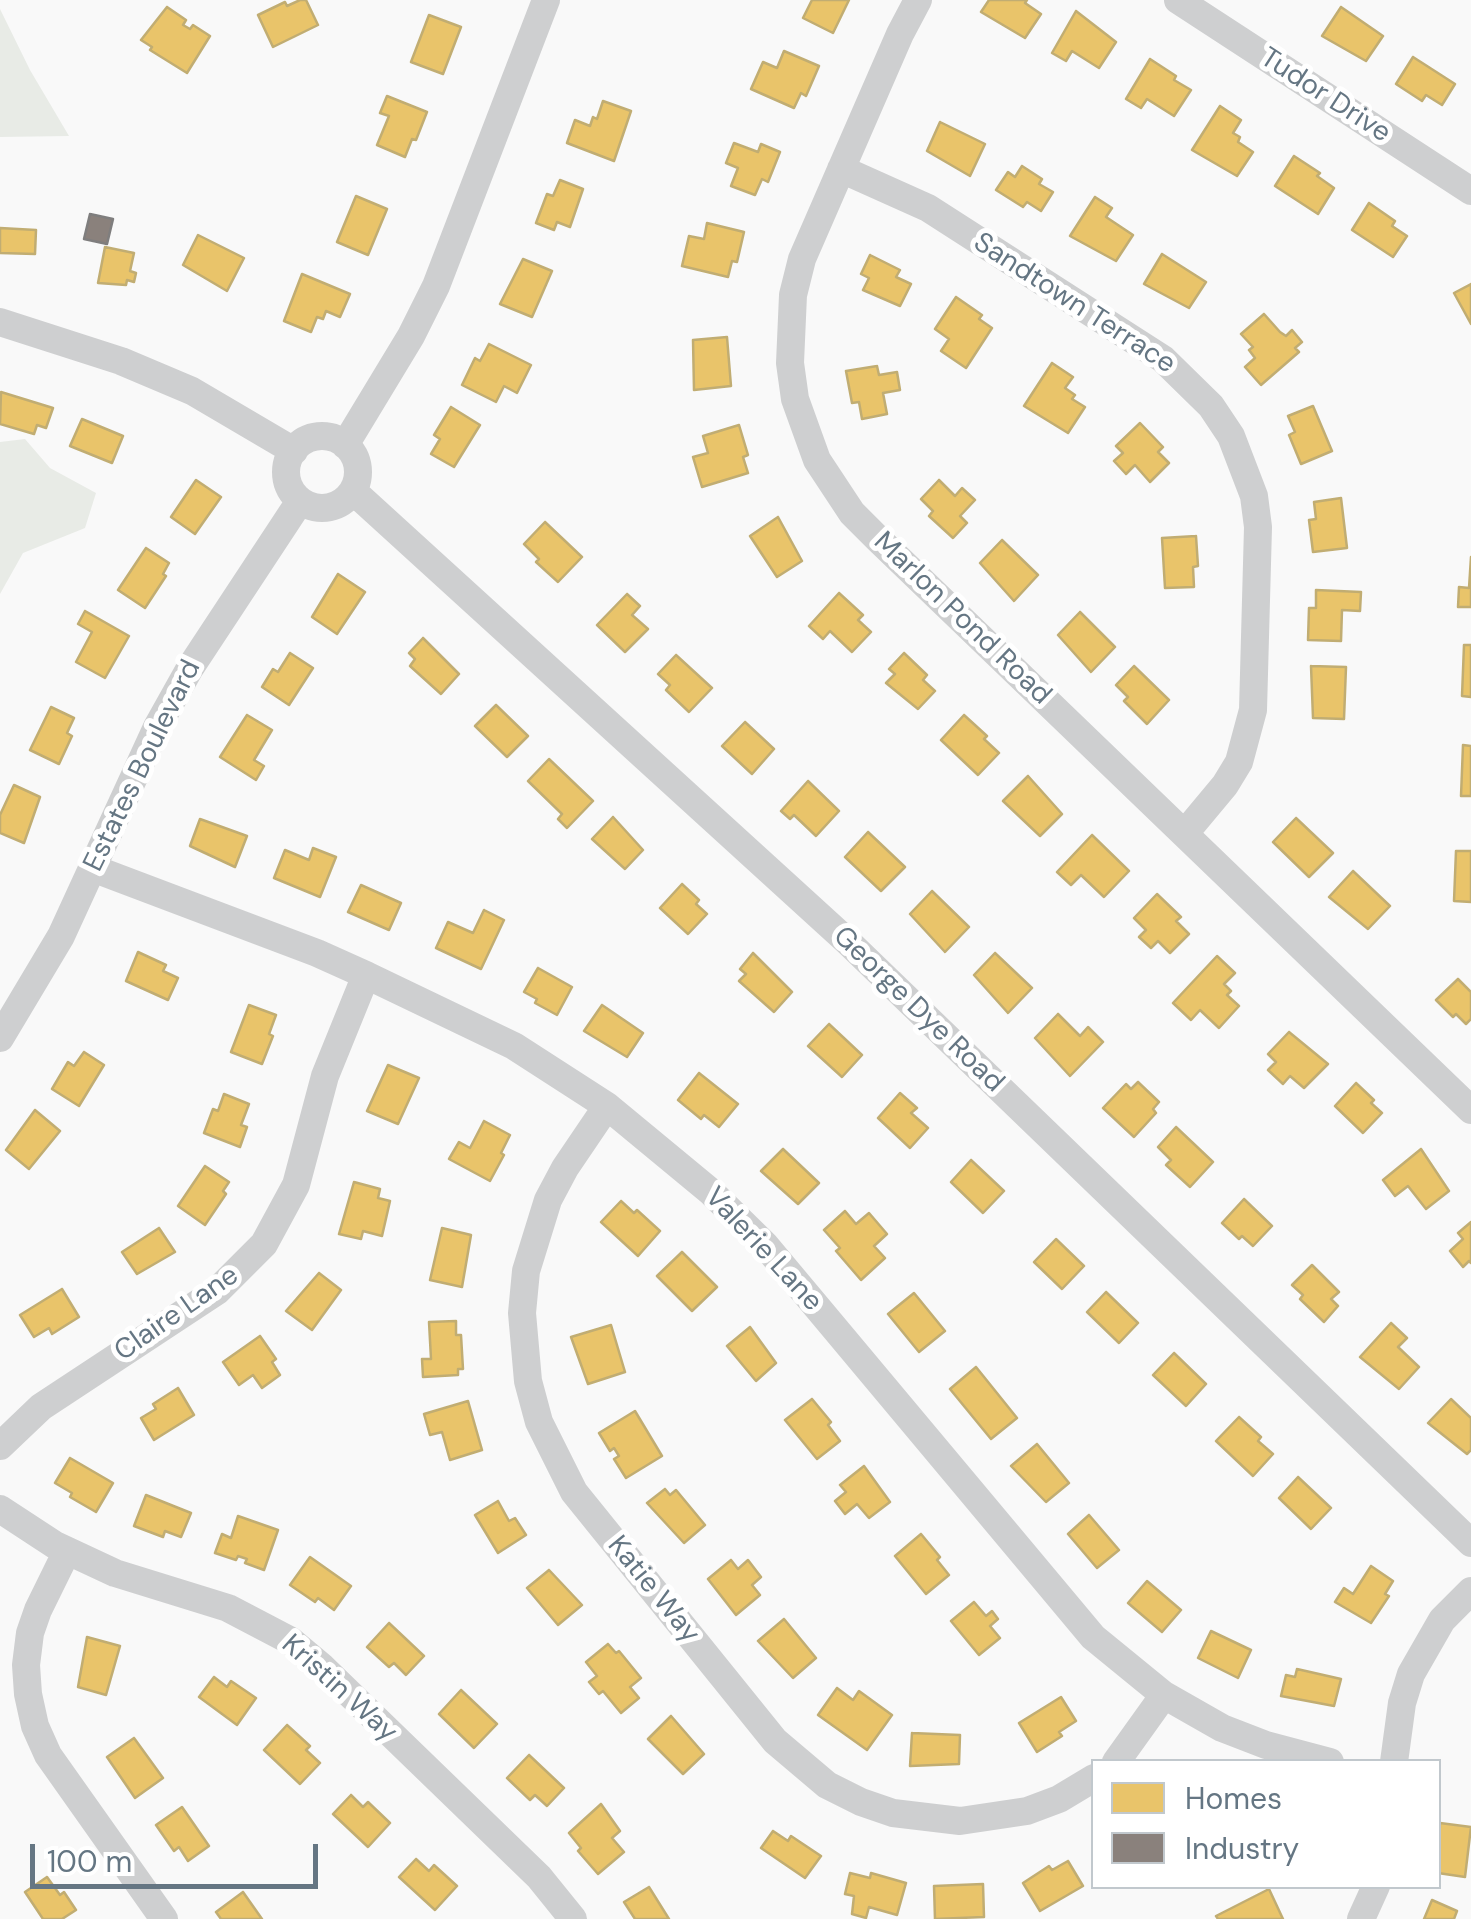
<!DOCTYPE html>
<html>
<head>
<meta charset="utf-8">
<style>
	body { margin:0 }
	#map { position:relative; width:1471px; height:1919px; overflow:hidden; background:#f9f9f9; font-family:"DM Sans",sans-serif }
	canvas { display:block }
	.legend { position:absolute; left:1091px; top:1759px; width:350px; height:130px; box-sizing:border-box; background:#fff; border:2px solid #c1c8cd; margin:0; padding:12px 18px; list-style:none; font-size:30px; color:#657683 }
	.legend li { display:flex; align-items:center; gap:20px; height:50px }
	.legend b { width:50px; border:2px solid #c1c8cd }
	.scale { position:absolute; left:30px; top:1844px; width:288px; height:45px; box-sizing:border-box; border:5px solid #657683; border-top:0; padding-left:12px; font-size:30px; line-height:35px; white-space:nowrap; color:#657683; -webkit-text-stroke:8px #fff; paint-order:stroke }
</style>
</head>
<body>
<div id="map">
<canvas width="1471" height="1919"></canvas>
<ul class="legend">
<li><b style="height:28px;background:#e9c46a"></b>Homes</li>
<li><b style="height:28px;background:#8a817c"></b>Industry</li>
</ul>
<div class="scale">100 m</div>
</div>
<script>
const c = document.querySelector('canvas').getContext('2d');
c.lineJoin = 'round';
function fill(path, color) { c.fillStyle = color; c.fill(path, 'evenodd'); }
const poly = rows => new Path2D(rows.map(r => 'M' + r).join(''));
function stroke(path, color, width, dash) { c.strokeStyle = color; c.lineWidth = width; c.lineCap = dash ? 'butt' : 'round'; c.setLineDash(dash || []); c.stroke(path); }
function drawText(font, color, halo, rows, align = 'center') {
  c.font = font + ' "DM Sans",sans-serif'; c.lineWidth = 10; c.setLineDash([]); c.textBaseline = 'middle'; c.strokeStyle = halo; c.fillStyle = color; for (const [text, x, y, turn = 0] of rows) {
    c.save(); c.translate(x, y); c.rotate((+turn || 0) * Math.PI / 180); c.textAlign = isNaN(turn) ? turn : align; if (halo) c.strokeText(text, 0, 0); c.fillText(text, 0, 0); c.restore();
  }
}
const green = poly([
	[0,9,30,70,69,136,0,137],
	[25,439,50,468,96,493,85,528,23,553,0,594,0,442]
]);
const homes = poly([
	[300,0,306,0,318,25,273,47,258,15,285,2,287,6,300,0],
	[812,0,849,0,833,33,803,18,812,0],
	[989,0,1027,0,1025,3,1041,14,1025,38,981,12,989,0],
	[167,7,186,20,183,25,190,29,193,25,210,36,187,73,150,50,152,47,141,40,167,7],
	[1341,7,1383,36,1366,61,1322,36,1341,7],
	[1076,11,1116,42,1099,68,1072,51,1066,61,1052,53,1076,11],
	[429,15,461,27,443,74,411,62,429,15],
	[784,51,819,66,806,96,801,93,794,108,751,89,763,62,777,68,784,51],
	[1413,57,1455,84,1442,105,1426,95,1422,101,1396,84,1413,57],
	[1150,59,1176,76,1174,80,1191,90,1174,116,1147,99,1141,108,1126,99,1150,59],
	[387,96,427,112,416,140,412,139,405,157,377,145,389,116,380,113,387,96],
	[603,101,631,111,614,161,567,143,575,120,590,126,593,117,597,119,603,101],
	[1220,106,1241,120,1233,133,1240,137,1238,142,1253,152,1237,176,1192,150,1220,106],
	[940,122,985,144,970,176,927,151,940,122],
	[734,143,758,152,761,144,780,152,768,182,762,179,755,195,731,186,738,168,726,163,734,143],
	[1294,156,1320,173,1317,176,1334,188,1318,214,1275,186,1294,156],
	[1022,166,1042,179,1039,184,1053,192,1041,211,1027,202,1023,207,996,190,1008,172,1015,177,1022,166],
	[560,180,583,189,570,227,557,222,554,230,536,223,547,194,553,196,560,180],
	[356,196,387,209,368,255,337,242,356,196],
	[1095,197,1112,208,1106,217,1133,235,1116,261,1070,236,1095,197],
	[1369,203,1395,221,1392,226,1407,236,1393,257,1352,230,1369,203],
	[707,223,744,232,737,262,732,261,728,277,682,266,689,236,704,239,707,223],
	[0,228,36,230,35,254,0,253,0,228],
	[198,235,244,258,227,291,183,265,198,235],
	[105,247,134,253,130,271,136,273,134,282,127,280,126,285,98,283,105,247],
	[1162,254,1206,282,1189,308,1144,284,1162,254],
	[870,255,900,270,896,277,911,284,900,306,863,290,869,278,861,274,870,255],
	[523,259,552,271,532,317,500,304,523,259],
	[302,274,350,294,340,317,326,311,323,319,317,317,311,332,284,321,302,274],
	[1471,284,1471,324,1454,293,1471,284],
	[956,297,982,315,979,319,992,328,966,368,941,351,949,339,935,329,956,297],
	[1264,314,1280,332,1286,336,1292,330,1302,342,1295,348,1299,352,1261,385,1245,367,1255,358,1249,350,1253,347,1241,334,1264,314],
	[727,337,731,386,694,390,693,340,727,337],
	[489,344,531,365,517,393,504,386,496,402,462,385,475,358,480,361,489,344],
	[1052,363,1073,377,1065,388,1075,395,1072,399,1085,407,1068,433,1024,406,1052,363],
	[877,366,879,375,897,372,900,390,883,393,887,414,862,419,859,402,852,403,846,371,877,366],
	[1,392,53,408,46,428,37,425,34,434,0,424,1,392],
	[1313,406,1332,451,1301,464,1289,435,1295,432,1288,416,1313,406],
	[451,407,480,425,454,467,431,454,440,439,434,435,451,407],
	[82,419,123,436,112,463,70,446,82,419],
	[1140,423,1163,447,1158,452,1169,463,1150,482,1135,465,1126,474,1114,461,1123,453,1116,446,1140,423],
	[739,425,748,455,743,457,748,473,702,487,693,457,708,453,703,436,739,425],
	[196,480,221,497,195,534,171,517,196,480],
	[939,480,955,496,962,488,975,500,960,516,967,523,953,538,929,516,933,511,921,499,939,480],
	[1341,498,1347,548,1313,552,1309,520,1316,519,1314,502,1341,498],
	[778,517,802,561,777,577,750,536,778,517],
	[545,522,582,557,558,582,536,562,539,559,524,544,545,522],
	[1196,536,1198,566,1193,567,1194,587,1165,588,1162,538,1196,536],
	[1002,540,1038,575,1014,601,980,563,1002,540],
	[146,548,169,563,163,574,166,576,145,608,118,590,146,548],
	[1471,557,1471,607,1458,607,1459,587,1469,588,1471,557],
	[338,574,365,592,337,634,312,617,338,574],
	[1316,590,1361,592,1360,611,1342,610,1341,641,1308,640,1309,608,1316,608,1316,590],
	[839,593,863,615,858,620,871,632,852,652,830,631,823,639,809,626,839,593],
	[627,594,640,606,632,615,648,629,625,652,597,625,627,594],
	[85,611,129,636,105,678,76,662,92,632,78,624,85,611],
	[1080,612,1115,647,1091,672,1058,635,1080,612],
	[423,638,459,674,441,694,410,666,415,659,409,653,423,638],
	[1464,645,1471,645,1471,697,1462,696,1464,645],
	[290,653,313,668,289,705,262,687,273,669,278,672,290,653],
	[904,653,927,675,923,680,935,691,918,709,886,683,895,674,889,669,904,653],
	[676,655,712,688,689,712,666,690,670,685,658,674,676,655],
	[1134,666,1169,700,1147,724,1124,701,1128,697,1116,685,1134,666],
	[1311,666,1346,667,1344,719,1313,718,1311,666],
	[496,705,528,736,507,757,475,726,496,705],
	[51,707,74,718,67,733,72,736,59,764,30,750,51,707],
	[247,715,272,730,254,760,264,766,256,780,220,757,247,715],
	[964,715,987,736,984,739,999,753,978,775,941,740,964,715],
	[745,722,774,749,752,774,722,746,745,722],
	[1463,745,1471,746,1471,796,1461,796,1463,745],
	[549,759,593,801,567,828,558,819,562,814,528,781,549,759],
	[1028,776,1062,814,1040,836,1003,801,1028,776],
	[808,781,839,811,816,836,794,815,790,819,781,811,808,781],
	[14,785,40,797,24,843,0,833,0,815,14,785],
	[613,817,643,850,625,869,592,839,613,817],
	[1296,818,1333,853,1309,877,1273,842,1296,818],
	[200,819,247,836,235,867,190,846,200,819],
	[868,832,905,867,881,891,845,857,868,832],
	[1092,835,1129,871,1104,897,1081,875,1071,885,1057,872,1092,835],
	[313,848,336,857,320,897,274,878,285,850,309,860,313,848],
	[1456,851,1471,851,1471,902,1454,901,1456,851],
	[1353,871,1390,906,1368,929,1329,897,1353,871],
	[682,884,699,900,696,904,707,914,688,934,660,908,682,884],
	[361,885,401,903,389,930,348,912,361,885],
	[932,891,969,927,945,952,910,914,932,891],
	[1157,894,1181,917,1176,921,1189,934,1170,953,1158,941,1151,948,1139,937,1146,930,1134,918,1157,894],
	[484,910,504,920,481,969,436,948,448,922,473,933,484,910],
	[138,952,166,965,163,971,178,978,168,1000,126,981,138,952],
	[753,953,792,992,774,1012,739,981,746,974,740,969,753,953],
	[995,953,1032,988,1008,1013,974,975,995,953],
	[1217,956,1235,973,1224,984,1231,991,1227,995,1239,1006,1219,1028,1200,1010,1191,1020,1173,1003,1217,956],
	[538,968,572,987,557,1015,535,1003,537,999,524,992,538,968],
	[1458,979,1471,992,1471,1019,1466,1024,1456,1014,1453,1017,1436,1000,1458,979],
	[249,1005,276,1015,269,1034,273,1036,262,1064,231,1052,249,1005],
	[602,1005,643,1033,627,1057,584,1031,602,1005],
	[1058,1014,1080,1036,1088,1027,1103,1042,1070,1076,1035,1038,1058,1014],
	[829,1024,862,1055,842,1077,808,1046,829,1024],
	[1289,1032,1328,1064,1304,1088,1290,1076,1283,1084,1268,1070,1276,1062,1268,1054,1289,1032],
	[84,1052,104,1065,79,1106,52,1089,68,1062,74,1066,84,1052],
	[388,1065,419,1078,398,1124,367,1111,388,1065],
	[699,1073,738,1104,719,1127,704,1115,701,1119,678,1100,699,1073],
	[1138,1082,1159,1102,1153,1109,1156,1113,1134,1137,1103,1108,1126,1084,1131,1089,1138,1082],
	[1356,1083,1374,1100,1371,1103,1382,1113,1363,1133,1335,1106,1356,1083],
	[900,1093,917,1108,911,1113,928,1128,910,1148,878,1118,900,1093],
	[224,1094,249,1104,241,1125,247,1127,240,1147,204,1133,213,1109,218,1111,224,1094],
	[35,1110,60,1131,29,1169,6,1150,35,1110],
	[484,1121,510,1135,501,1153,504,1155,490,1181,449,1159,459,1142,470,1148,484,1121],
	[1176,1127,1213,1162,1190,1187,1166,1165,1171,1160,1158,1147,1176,1127],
	[783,1149,819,1183,798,1204,761,1171,783,1149],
	[1421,1149,1449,1191,1426,1209,1408,1186,1395,1196,1383,1180,1421,1149],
	[971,1160,1004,1191,983,1213,951,1182,971,1160],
	[205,1166,229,1182,223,1191,226,1194,205,1225,178,1206,205,1166],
	[354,1182,380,1189,378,1198,390,1201,382,1236,363,1231,361,1239,339,1234,354,1182],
	[1244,1199,1272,1226,1253,1246,1242,1236,1239,1239,1222,1223,1244,1199],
	[621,1201,634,1213,637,1210,660,1231,638,1256,601,1222,621,1201],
	[845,1211,856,1224,869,1213,887,1234,874,1246,885,1258,861,1280,836,1251,840,1248,824,1230,845,1211],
	[1471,1222,1471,1263,1469,1261,1463,1267,1450,1251,1463,1239,1458,1233,1471,1222],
	[159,1228,175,1252,137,1274,122,1252,159,1228],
	[442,1228,471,1235,462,1287,430,1280,442,1228],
	[1056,1239,1084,1266,1062,1289,1034,1262,1056,1239],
	[682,1252,717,1287,692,1311,657,1276,682,1252],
	[1312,1265,1339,1292,1331,1299,1338,1306,1324,1322,1300,1299,1303,1295,1292,1285,1312,1265],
	[319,1273,341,1290,312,1330,286,1311,319,1273],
	[62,1289,79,1317,52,1334,49,1328,34,1337,20,1315,62,1289],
	[1106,1292,1138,1323,1119,1343,1087,1312,1106,1292],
	[914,1293,945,1331,919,1352,888,1314,914,1293],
	[456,1321,456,1335,461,1335,463,1369,458,1369,458,1375,423,1377,422,1359,431,1359,429,1322,456,1321],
	[1391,1323,1407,1338,1398,1347,1419,1367,1399,1389,1360,1357,1391,1323],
	[611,1325,625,1372,588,1384,571,1337,611,1325],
	[750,1327,776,1363,756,1381,727,1346,750,1327],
	[260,1336,276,1359,272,1362,280,1375,262,1388,253,1375,239,1385,223,1362,260,1336],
	[1174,1353,1206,1384,1186,1406,1153,1375,1174,1353],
	[976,1367,1017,1418,991,1439,950,1389,976,1367],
	[178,1388,194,1415,154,1440,141,1418,156,1409,153,1404,178,1388],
	[812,1399,831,1422,828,1425,840,1441,817,1459,785,1420,812,1399],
	[1451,1399,1471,1418,1471,1450,1467,1454,1428,1423,1451,1399],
	[468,1401,482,1450,450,1460,442,1432,430,1435,424,1414,468,1401],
	[635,1411,662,1456,626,1478,614,1459,619,1456,614,1448,610,1451,599,1433,635,1411],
	[1239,1417,1261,1437,1258,1441,1273,1454,1253,1476,1216,1441,1239,1417],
	[1037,1444,1069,1483,1046,1502,1011,1466,1037,1444],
	[70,1458,113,1483,96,1512,70,1497,72,1493,55,1483,70,1458],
	[864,1466,890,1502,869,1518,857,1504,845,1514,835,1501,846,1492,840,1485,864,1466],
	[1298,1477,1331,1508,1311,1529,1279,1498,1298,1477],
	[665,1489,670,1495,676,1490,705,1525,684,1543,647,1503,665,1489],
	[146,1495,191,1513,181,1537,165,1531,163,1537,134,1526,146,1495],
	[498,1501,509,1521,515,1518,526,1535,498,1553,475,1515,498,1501],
	[1089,1515,1119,1550,1097,1568,1068,1534,1089,1515],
	[238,1516,278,1530,264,1570,245,1563,247,1559,238,1556,236,1560,215,1553,222,1534,231,1538,238,1516],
	[921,1534,940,1557,937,1560,949,1575,926,1594,895,1556,921,1534],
	[310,1557,351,1586,334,1610,318,1598,315,1602,290,1585,310,1557],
	[731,1560,738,1569,748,1560,761,1577,752,1585,760,1595,736,1615,708,1579,731,1560],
	[1371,1566,1393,1581,1385,1594,1389,1596,1371,1623,1335,1602,1344,1588,1353,1594,1371,1566],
	[549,1570,582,1605,558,1625,527,1588,549,1570],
	[1147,1581,1181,1610,1162,1632,1128,1603,1147,1581],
	[974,1602,986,1616,992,1611,998,1619,990,1626,1000,1638,979,1655,951,1621,974,1602],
	[784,1619,816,1658,793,1678,758,1641,784,1619],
	[389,1623,424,1656,406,1675,394,1663,389,1667,367,1647,389,1623],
	[1211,1631,1251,1650,1238,1678,1198,1658,1211,1631],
	[87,1637,120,1646,106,1695,78,1687,87,1637],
	[608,1644,616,1653,619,1651,641,1678,630,1687,639,1698,621,1713,603,1691,599,1694,589,1682,597,1676,586,1662,608,1644],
	[1297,1669,1341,1679,1334,1706,1281,1696,1286,1675,1295,1677,1297,1669],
	[214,1677,227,1687,231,1681,256,1698,237,1725,199,1697,214,1677],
	[837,1688,853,1700,859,1691,892,1715,867,1750,818,1715,837,1688],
	[461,1690,497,1724,474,1748,439,1714,461,1690],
	[1061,1697,1076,1721,1059,1732,1062,1736,1037,1752,1019,1723,1061,1697],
	[671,1716,704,1754,683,1774,648,1739,671,1716],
	[287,1725,310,1746,306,1750,320,1763,300,1784,264,1750,287,1725],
	[912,1733,960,1735,959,1764,910,1766,912,1733],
	[134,1738,163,1778,135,1798,107,1757,134,1738],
	[529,1755,564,1788,547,1806,535,1795,530,1800,507,1778,529,1755],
	[351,1795,363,1807,368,1802,390,1823,368,1847,333,1814,351,1795],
	[601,1804,620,1831,612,1838,624,1852,598,1874,578,1851,581,1848,569,1833,601,1804],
	[182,1807,209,1846,188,1861,179,1847,174,1851,156,1825,182,1807],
	[1440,1823,1471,1827,1465,1877,1438,1873,1440,1823],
	[773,1831,788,1841,791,1836,821,1856,805,1878,761,1848,773,1831],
	[416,1859,429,1871,434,1865,457,1886,435,1910,399,1877,416,1859],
	[1068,1861,1083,1886,1040,1911,1023,1883,1049,1866,1052,1870,1068,1861],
	[850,1873,870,1878,871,1873,906,1883,897,1915,869,1907,866,1918,852,1914,854,1896,845,1894,850,1873],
	[47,1877,60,1895,64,1892,76,1910,62,1919,43,1919,25,1892,47,1877],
	[983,1884,984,1917,935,1919,934,1886,983,1884],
	[649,1887,669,1919,635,1919,624,1902,649,1887],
	[1269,1889,1283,1919,1218,1919,1216,1916,1269,1889],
	[243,1892,262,1919,221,1919,216,1912,243,1892],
	[1432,1900,1457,1911,1454,1919,1424,1919,1432,1900]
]);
const industry = poly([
	[90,214,113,219,107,244,84,239,90,214]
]);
const minor = poly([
	[918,0,900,34,802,259,793,295,790,363,795,399,817,460,852,513,878,539,1471,1110],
	[1178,0,1471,191],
	[841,169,928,208,1163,359,1211,406,1231,436,1254,496,1258,527,1253,710,1239,762,1225,785,1185,833],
	[0,322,121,361,192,391,294,451],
	'286 472a36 36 0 1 1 72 0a36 36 0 1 1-72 0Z',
	[345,445,411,336,436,286,546,0],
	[353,491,848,942,1471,1543],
	[92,868,317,953,366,975,514,1046,607,1106,711,1192,765,1245,1093,1637,1164,1695,1222,1728,1266,1745,1330,1762],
	[0,1038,61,936,157,727,190,668,300,501],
	[607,1106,565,1168,548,1200,526,1271,522,1313,528,1381,539,1422,574,1492,775,1741,827,1785,861,1802,893,1813,960,1821,1027,1811,1059,1799,1094,1778],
	[0,1446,41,1407,217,1291,264,1244,296,1185,325,1076,366,975],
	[0,1509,55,1545,115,1573,228,1608,291,1641,322,1667,539,1877,573,1919],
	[67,1551,38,1610,30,1633,26,1665,28,1694,35,1726,48,1755,164,1919],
	[1116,1762,1164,1695],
	[1394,1762,1402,1703,1411,1674,1442,1620,1471,1591],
	[1361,1919,1376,1886]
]);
const streetNames = [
	["Tudor Drive",1325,96,33],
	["Sandtown Terrace",1074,304,33],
	["Marlon Pond Road",962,619,44],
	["Estates Boulevard",143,766,-64],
	["George Dye Road",918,1010,44],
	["Valerie Lane",763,1250,47],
	["Claire Lane",177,1314,-35],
	["Katie Way",653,1590,51],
	["Kristin Way",339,1689,42]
];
fill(green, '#e8ebe6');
fill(homes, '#e9c46a');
stroke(homes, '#c1ad72', 2.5);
fill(industry, '#8a817c');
stroke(industry, '#7f7e7e', 2.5);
stroke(minor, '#cecfd0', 28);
drawText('28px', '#657683', '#fff', streetNames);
</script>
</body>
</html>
